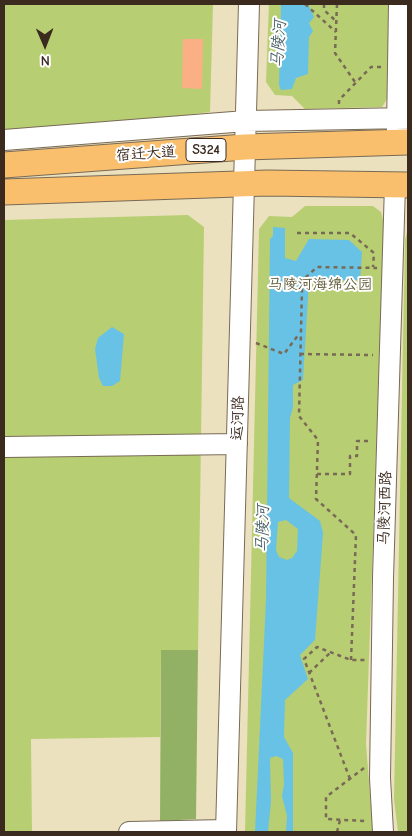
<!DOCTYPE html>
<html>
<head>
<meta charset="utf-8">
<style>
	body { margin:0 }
	#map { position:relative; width:412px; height:836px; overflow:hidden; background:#ebe1be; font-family:"Comic Neue",sans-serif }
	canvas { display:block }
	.frame { position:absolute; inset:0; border:5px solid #3b2a1e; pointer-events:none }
	.north { position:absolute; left:20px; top:20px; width:50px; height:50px; -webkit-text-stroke:4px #fff; paint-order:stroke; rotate:179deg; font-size:14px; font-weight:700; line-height:20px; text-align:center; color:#3b2a1e }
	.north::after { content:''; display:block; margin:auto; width:18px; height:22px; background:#3b2a1e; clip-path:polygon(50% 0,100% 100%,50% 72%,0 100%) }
</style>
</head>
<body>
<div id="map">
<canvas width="412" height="836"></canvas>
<div class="frame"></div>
<div class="north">N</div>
</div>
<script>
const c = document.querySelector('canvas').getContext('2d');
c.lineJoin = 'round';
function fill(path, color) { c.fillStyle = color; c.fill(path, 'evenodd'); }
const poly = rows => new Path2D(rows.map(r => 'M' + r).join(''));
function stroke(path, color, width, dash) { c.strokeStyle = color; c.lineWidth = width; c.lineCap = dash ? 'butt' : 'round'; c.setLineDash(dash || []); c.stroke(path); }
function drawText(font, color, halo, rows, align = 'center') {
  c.font = font + ' "Comic Neue","LXGW WenKai TC",sans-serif'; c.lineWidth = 4; c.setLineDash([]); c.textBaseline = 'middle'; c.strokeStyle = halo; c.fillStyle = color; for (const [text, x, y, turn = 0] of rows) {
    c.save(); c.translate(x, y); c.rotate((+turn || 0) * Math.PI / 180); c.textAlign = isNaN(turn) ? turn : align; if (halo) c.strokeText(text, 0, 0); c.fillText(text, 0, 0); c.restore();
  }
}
const green = poly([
	[4,4,213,4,210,112,4,138],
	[269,4,390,4,387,99,382,107,305,109,292,96,275,95,266,82],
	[305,206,373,206,381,212,384,224,366,744,373,832,245,832,259,229,269,216,292,217],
	[188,215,204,227,198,650,161,650,160,737,31,739,32,832,4,832,4,220],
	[408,228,408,832,398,832,394,799,405,240]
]);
const forest = poly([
	[161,650,198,650,196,819,160,821]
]);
const water = poly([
	[281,4,308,4,314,17,309,23,313,31,309,37,308,74,296,78,292,89,281,90,279,85],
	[273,227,285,228,285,258,296,261,309,239,349,240,362,252,360,280,309,281,303,380,293,385,293,407,290,418,289,498,320,521,323,533,315,640,300,655,308,679,285,700,284,737,293,753,293,832,286,832,287,816,282,796,284,784,283,759,276,756,270,758,271,801,268,832,255,832,266,600,270,239,273,236],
	[286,520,298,529,297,551,292,558,287,560,279,557,276,550,278,522],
	[112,327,124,334,120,381,112,386,103,386,99,378,95,349,98,338]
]);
const building = poly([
	[183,39,203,39,202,89,182,88]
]);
const path = poly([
	[305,4,336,32],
	[324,4,324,10,336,21],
	[337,4,335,53,355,82],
	[339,104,339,100,371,67,382,67],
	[297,233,350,233,374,253,373,267],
	[256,343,284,354,299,334],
	[300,354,373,355],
	[317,474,350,474,350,456,357,456,357,441,370,441],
	[351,660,356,535,316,499,318,440,299,416,302,288,304,279,317,267,377,268],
	[309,673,331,652],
	[364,768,326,797,326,819,365,821],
	[350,779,304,659,317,647,351,660,367,660],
	[337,832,340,820]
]);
const minor = poly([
	[397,130,399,4],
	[4,140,246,121,408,118],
	[4,447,237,444],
	[129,832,226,830],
	[226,832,249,4],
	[383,832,380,778,383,578,395,185]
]);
const major = poly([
	[4,165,245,147,408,142],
	[4,192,267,183,408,185]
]);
const shields = [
	[206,150,40]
];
const shieldNames = [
	["S324",206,150]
];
const streetNames = [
	["宿迁大道",146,154,-4],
	["运河路",238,418,-88],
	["马陵河西路",385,508,-88]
];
const parkNames = [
	["马陵河海绵公园",320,285]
];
const waterNames = [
	["马陵河",279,44,-86],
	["马陵河",263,529,-89]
];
fill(green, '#b8ce73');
fill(forest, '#92b165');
fill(water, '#67c2e5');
fill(building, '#fbaf84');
stroke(minor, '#796a56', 22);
stroke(major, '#796a56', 27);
stroke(path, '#796a56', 2.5, [4, 4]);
stroke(minor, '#fff', 20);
stroke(major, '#f9bf6d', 25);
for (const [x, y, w] of shields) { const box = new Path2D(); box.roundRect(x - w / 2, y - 11.5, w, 23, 4); c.fillStyle = '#fff'; c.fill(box); stroke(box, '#3b2a1e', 1); }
drawText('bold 14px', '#3b2a1e', null, shieldNames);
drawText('15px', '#3b2a1e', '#fff', streetNames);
drawText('15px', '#605b38', '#fff', parkNames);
drawText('italic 16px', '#4a5f64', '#fff', waterNames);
</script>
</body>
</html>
